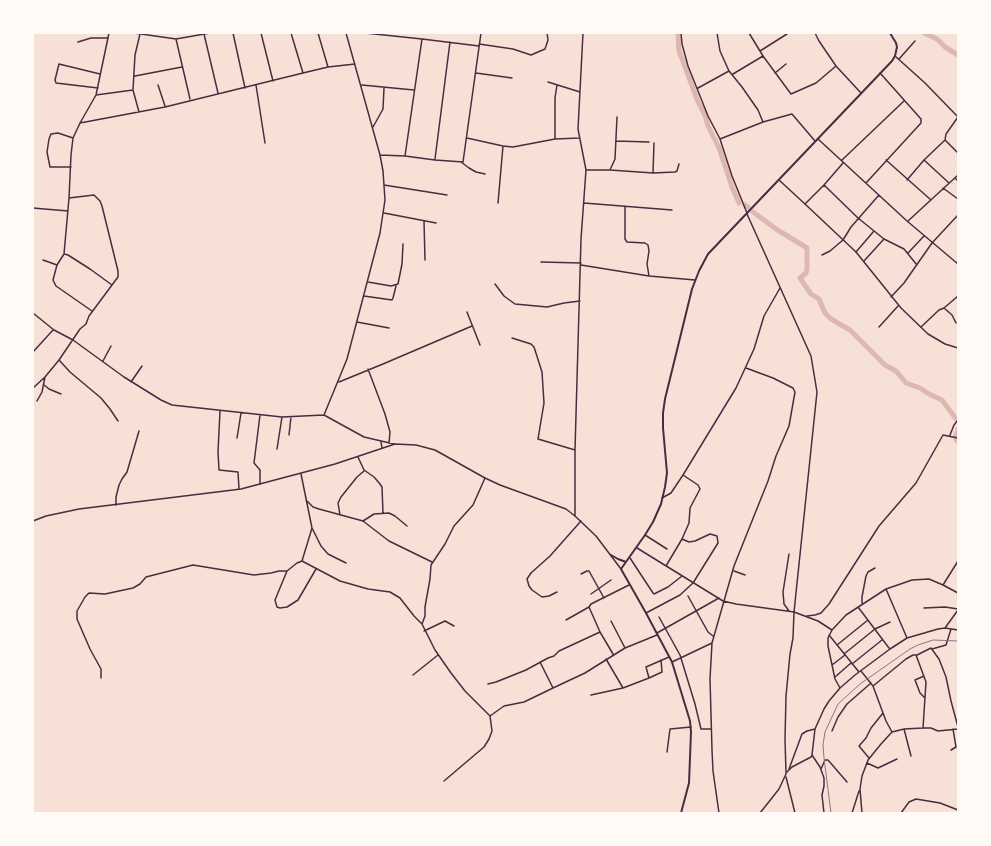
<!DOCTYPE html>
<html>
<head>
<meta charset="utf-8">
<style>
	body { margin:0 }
	#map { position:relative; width:991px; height:846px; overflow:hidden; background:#f7e1d7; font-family:"DM Sans",sans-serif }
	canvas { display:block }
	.frame { position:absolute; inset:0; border:34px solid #fffaf5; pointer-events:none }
</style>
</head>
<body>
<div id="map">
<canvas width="991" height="846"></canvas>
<div class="frame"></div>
</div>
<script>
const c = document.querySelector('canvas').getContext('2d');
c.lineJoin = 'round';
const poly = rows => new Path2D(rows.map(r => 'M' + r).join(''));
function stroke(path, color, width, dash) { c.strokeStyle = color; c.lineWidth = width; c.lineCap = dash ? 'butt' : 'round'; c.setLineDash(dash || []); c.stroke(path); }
const river = poly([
	[678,33,679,51,698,102,705,115,708,126,719,148,732,187,739,203],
	[924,33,937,39,945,47,958,55],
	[745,205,748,207],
	[753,212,776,229,807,248,807,269,806,273,800,278,811,294,819,299,825,313,831,319,850,330,885,365,896,371,906,383,920,388,929,394,942,400,956,419],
	[956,435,958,429],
	[956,439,958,442]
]);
const minor = poly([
	[134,33,176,39,210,33],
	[233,33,245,88],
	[261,33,273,81],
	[291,33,303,73],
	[318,33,328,67],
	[365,33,422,39],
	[681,33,682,44,688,66,708,116,720,139,732,176,747,213],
	[717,33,720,51,729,71,742,87,758,110,763,122,720,139],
	[749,33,763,56,791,94,816,83,836,66],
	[815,33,819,41,836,66,861,93],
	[204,34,218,93],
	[176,39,190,99],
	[78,42,91,38,108,38],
	[479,44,513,49,531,55,545,49,548,40,547,33],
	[760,51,787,34],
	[895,56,925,83,958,117],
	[899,59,915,41],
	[476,73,512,78],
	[775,73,786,64],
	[733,74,763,56],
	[135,76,182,67],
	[548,82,580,92],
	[158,85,165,106],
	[256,85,265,143],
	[362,85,414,90],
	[98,88,56,83,55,80,59,64,100,74],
	[698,88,729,71],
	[96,95,133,90],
	[139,112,133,90,135,55,140,34],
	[763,122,792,114,815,141],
	[80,123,165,107,303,73,328,67,355,64],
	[373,127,383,109,384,88],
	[467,138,503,146,513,147,555,139,579,138],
	[555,139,555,98,557,85],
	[818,139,907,221,958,264],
	[945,140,958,153],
	[616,141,649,142],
	[380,155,405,156,435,160,463,162,481,33],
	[405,156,422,39,479,46],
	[435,159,450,42],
	[842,160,904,101],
	[886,160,931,200],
	[924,160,949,183],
	[461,162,469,168,476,172,485,174],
	[843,163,824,185,858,218,884,239,904,249,917,265],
	[71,167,50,167,47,152,49,139,51,134,58,133,73,138],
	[586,170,610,170,653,173,675,172,677,171,679,164],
	[610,170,615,159,617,117],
	[653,173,654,143],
	[955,178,958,181],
	[907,180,924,160,945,140,946,134,958,117],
	[866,183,921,123,921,119,880,73],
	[384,185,447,195],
	[943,188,958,199],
	[69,198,71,155,73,138,80,123,96,95,109,33],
	[498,203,503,146],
	[584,203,672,210],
	[805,204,824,185],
	[625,206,625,239,627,242,645,243,648,245,649,251,647,264,649,276],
	[33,208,68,211],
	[384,213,436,223],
	[424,221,425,260],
	[908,221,958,175],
	[856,252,874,231],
	[908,253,924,236],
	[64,254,68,255,90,269,112,285],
	[822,255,830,251,843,240,851,227,879,195],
	[43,260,57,265],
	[864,261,884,239],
	[541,262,581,263],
	[581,265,649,276,695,280],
	[368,282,391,286,398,284,402,264,403,244],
	[495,284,504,296,515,304,547,307,564,303,580,301],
	[364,296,392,300,393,298,396,286],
	[891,297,904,283,932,243,958,215],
	[944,308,952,315,956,323],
	[467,312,480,345],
	[33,313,54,330,73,340,124,377,161,400,172,405,282,417,324,415],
	[357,322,389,328],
	[879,327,898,306],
	[921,327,939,310,944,308,958,296],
	[512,338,531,344,534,347,542,372,544,403,538,439,575,450],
	[33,352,53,330],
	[59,360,70,372,101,398,110,409,118,421],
	[103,361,111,346],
	[368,369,385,414,390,432,389,443],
	[131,382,142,366],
	[339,382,383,364,472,326],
	[44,385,49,389,61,394],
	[33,388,45,377,59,360,80,329,86,324,89,316,112,285,118,277,118,271,102,206,100,201,94,195,69,198,64,254,57,265,53,280,56,286,92,311],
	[37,401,42,392,45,377],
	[220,411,218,452,219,470,238,472,239,489],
	[324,415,347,359,380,233,385,200,383,171,380,155,346,33],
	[324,415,364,437,394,444],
	[289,435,291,417],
	[950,435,954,425,958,420],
	[237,438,241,413],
	[277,449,282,417],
	[358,457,364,470,374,477,380,484,382,487,383,513],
	[301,474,312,528,321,546,328,554,346,563],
	[260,484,260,470,254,463,260,415],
	[662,498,671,493,683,475,736,388,754,349,764,316,780,288],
	[306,500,313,507,319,509,363,521,389,541,432,562],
	[116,505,116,497,119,485,122,479,127,472,139,431],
	[340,515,338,503,341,497,357,477,364,471],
	[575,516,575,450,581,239,586,170,578,129,583,33],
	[363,521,374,514,389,513,395,516,407,526],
	[645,535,667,549],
	[682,539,689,523,690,508,700,489,698,485,683,475],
	[637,548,723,601,736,604,794,612,818,621,832,630],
	[630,558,653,593,654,594,668,587,682,576],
	[302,561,340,581,368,589,390,592,400,598,414,616,422,624,435,650,451,673,465,691,490,716,492,731,489,739,484,747,444,781],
	[287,571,275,600,277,607,280,608,287,607,298,600,316,569],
	[734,571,745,575],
	[581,574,587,571,589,571,604,598],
	[943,585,958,561],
	[886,589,907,638],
	[557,592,549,596,542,597,532,590,529,586,527,579,531,573,550,556,581,521],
	[591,594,611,580],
	[688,596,708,632,713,636],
	[862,603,862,597,866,576,868,572,875,568],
	[858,607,889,648],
	[924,608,945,607,958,609],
	[789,611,784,604,783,592,789,554],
	[646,613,680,595,693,583,718,543,717,536,710,534,695,541,689,542,682,539,666,566],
	[807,616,815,615,821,613,829,604,879,526,916,483,943,435,958,438],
	[659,617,680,655,695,704,701,729,711,729],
	[566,620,589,607],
	[611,621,625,648],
	[422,624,425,616,425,607,430,579,431,565,445,544,454,526,473,505,485,478],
	[945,628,958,610],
	[424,631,445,621,454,626],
	[657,633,719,598],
	[829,635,859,672],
	[837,645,868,620],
	[932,649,946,645,951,629],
	[613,654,600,632,589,607,591,604,629,585],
	[844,654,875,629,890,622],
	[917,655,931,648,939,659,946,677,951,701,958,727],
	[606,659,623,688],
	[540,662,553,688],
	[672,662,712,643],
	[852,664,882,640],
	[832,665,845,655],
	[861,671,873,686,886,721,892,732],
	[413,675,438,655],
	[924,676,915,680,920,693,925,698],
	[835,677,851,663],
	[101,678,101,669,90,649,77,619,77,611,85,597,89,593,105,594,133,588,140,584,146,577,193,565,254,575,271,573,279,571,287,571,297,563,302,561,312,528],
	[649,678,662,672,661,660],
	[488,684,496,682,526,670,548,658,554,656,559,651,600,632],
	[873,686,906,659,913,655,916,655,926,682,923,728],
	[840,688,835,679,828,646,828,638,832,630,846,615,886,589,912,580,929,579,943,585,958,593],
	[591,695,623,688,649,678,646,667,669,657],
	[490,716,504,706,524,702,553,688,585,673,625,648,657,635],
	[904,729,911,756],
	[832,731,838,717,847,704,871,683],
	[951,750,956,747,953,729],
	[667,752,670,729,691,727],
	[812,755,820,767,824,778,824,786,822,795,824,813],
	[869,758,859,746,866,738,871,728,883,713],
	[867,763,878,768,897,759],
	[789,769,802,734,807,731,815,729],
	[821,769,825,760,828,760,847,782],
	[787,772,792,767,811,757,812,755,815,729,824,709,829,701,840,688,855,675,890,649,907,638,938,629,945,628,958,630],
	[786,777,795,813],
	[719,813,713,771,712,750,710,679,712,643,734,566,768,481,776,456,789,426,795,392,793,388,773,378,746,368],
	[852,813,859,791],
	[862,813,860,789,862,776,868,760,881,744,892,732,904,729,923,728,931,728,938,731,958,729],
	[901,813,909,802,916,799,940,803,958,810]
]);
const tertiary = poly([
	[779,180,805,204,856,252,901,308,928,334,945,344,958,348],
	[747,214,811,356,817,392,794,612,793,638,790,654,786,696,785,739,786,774,779,789,760,813],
	[381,442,382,448],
	[33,521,46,516,79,509,241,489,335,464,395,444,416,445,435,450,485,478,500,485,566,509,575,516,596,536,621,569]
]);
const primary = poly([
	[611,555,618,559,626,562],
	[681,813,689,783,691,732,690,721,672,662,646,613,621,569,645,535,653,522,661,504,665,487,667,473,663,428,663,413,665,399,692,289,699,271,708,254,892,61,895,56,897,47,896,43,890,33]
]);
const rail = poly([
	[831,813,824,758,823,745,825,732,838,704,860,684,910,649,918,645,933,640,958,641]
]);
stroke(river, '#dcb8b0', 5);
stroke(minor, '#4a2c40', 1.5);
stroke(tertiary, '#4a2c40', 1.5);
stroke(primary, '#4a2c40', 2);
stroke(rail, '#8f747c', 1);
</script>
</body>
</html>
